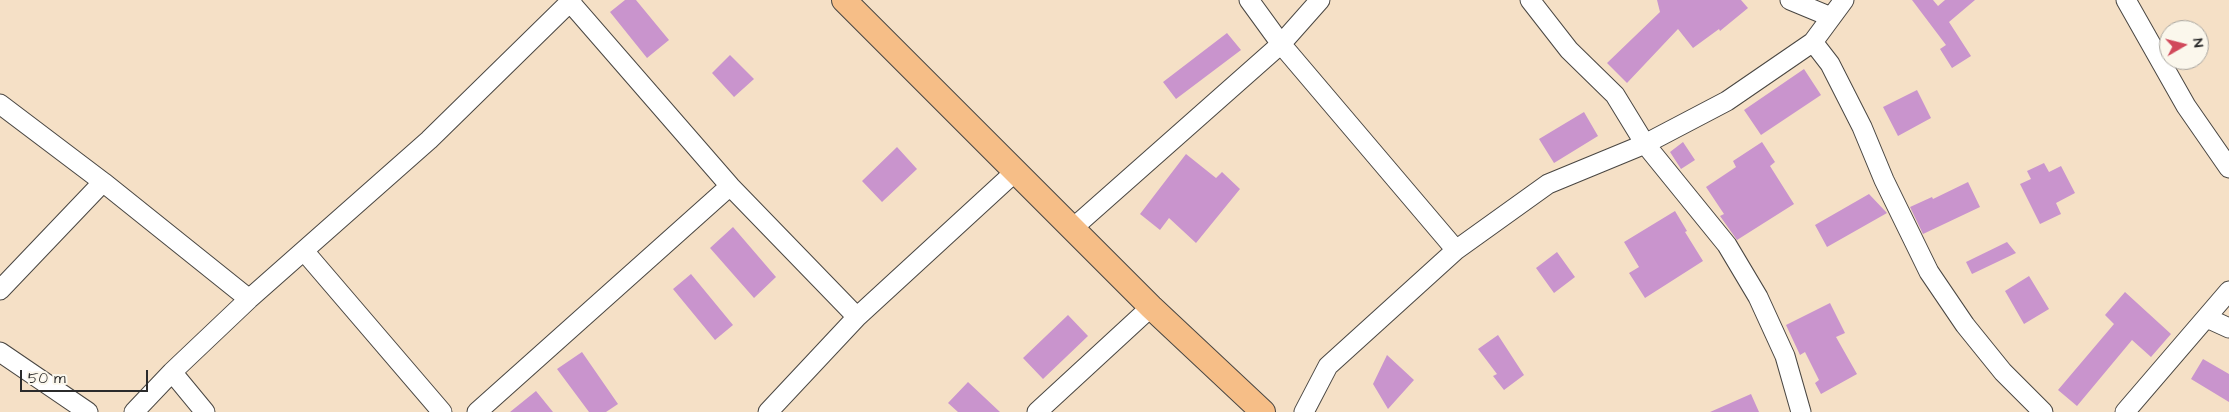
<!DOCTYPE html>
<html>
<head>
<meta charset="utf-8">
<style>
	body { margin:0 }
	#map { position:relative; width:2229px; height:412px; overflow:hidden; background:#f5e0c6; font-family:"Architects Daughter",sans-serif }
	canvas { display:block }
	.north { position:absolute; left:2159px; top:20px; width:50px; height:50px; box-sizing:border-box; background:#fbf7ec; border:1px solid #a8a59f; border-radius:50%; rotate:82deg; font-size:14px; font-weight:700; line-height:20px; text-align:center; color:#2b2b2b }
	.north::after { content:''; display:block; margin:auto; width:18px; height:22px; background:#d1495b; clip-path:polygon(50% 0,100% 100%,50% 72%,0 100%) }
	.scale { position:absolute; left:20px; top:370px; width:128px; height:22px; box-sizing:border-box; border:2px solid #2b2b2b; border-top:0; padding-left:6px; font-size:15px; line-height:18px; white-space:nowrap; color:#2b2b2b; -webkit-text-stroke:4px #fbf7ec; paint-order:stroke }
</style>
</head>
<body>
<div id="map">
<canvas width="2229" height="412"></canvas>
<div class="north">N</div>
<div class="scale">50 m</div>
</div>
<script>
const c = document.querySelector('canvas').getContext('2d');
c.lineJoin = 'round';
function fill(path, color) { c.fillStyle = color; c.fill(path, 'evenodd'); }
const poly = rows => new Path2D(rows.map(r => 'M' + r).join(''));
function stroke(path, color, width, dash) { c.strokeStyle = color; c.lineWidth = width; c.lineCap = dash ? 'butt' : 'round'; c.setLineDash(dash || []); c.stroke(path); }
const building = poly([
	[625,0,636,0,669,40,647,58,610,12],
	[1657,0,1741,0,1748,8,1720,31,1719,29,1693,48,1678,29,1627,83,1607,63,1660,12],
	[1912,0,1933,0,1938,6,1945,0,1975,0,1949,22,1971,56,1952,68,1940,49,1946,45],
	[1227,33,1241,50,1176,99,1163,82],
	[730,55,754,79,734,97,712,73],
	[1804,69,1821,95,1761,135,1744,110],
	[1917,90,1931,118,1898,136,1883,107],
	[1584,112,1598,136,1554,163,1539,139],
	[1683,142,1695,160,1681,169,1670,152],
	[1762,142,1775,162,1770,166,1794,204,1737,240,1720,216,1724,214,1706,187,1736,167,1733,161],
	[897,147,917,169,882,202,862,181],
	[1186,154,1216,178,1222,172,1240,189,1196,243,1169,218,1160,230,1140,214],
	[2044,163,2049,172,2061,166,2075,193,2056,203,2061,214,2040,224,2020,184,2031,179,2027,171],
	[1968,182,1980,207,1923,234,1910,207,1932,197,1933,199],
	[1869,194,1887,213,1827,247,1815,225],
	[1675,211,1687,231,1685,232,1703,261,1645,298,1629,273,1639,267,1624,242],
	[733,227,776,277,754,298,710,248],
	[2007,242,2016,253,1972,274,1966,262],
	[1557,252,1575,277,1554,293,1536,268],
	[691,274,733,325,715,340,673,289],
	[2029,276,2049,309,2024,324,2005,291],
	[2125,292,2171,334,2151,357,2132,340,2077,406,2058,390,2114,324,2105,315],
	[1830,303,1845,333,1836,337,1857,374,1821,394,1815,383,1819,380,1805,352,1800,355,1786,325],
	[1068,315,1088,336,1043,379,1023,358],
	[1498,335,1524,375,1504,390,1493,376,1497,374,1478,349],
	[582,352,618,404,606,412,589,412,557,369],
	[1387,355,1414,380,1388,409,1373,384],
	[2203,359,2229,374,2229,402,2191,379],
	[968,382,1000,412,958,412,948,403],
	[536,391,553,412,510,412],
	[1751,394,1759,412,1710,412]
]);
const minor = poly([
	[1249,0,1281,44,1456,250],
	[1530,0,1569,50,1615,95,1645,144,1727,245,1758,297,1785,356,1801,412],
	[1790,0,1831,17],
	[2126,0,2186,106,2229,168],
	[570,2,730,186,857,317],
	[1813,42,1844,0],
	[0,104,103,182,249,299],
	[1073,228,1281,44,1320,0],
	[304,251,442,412],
	[0,290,103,182],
	[2207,318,2229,328],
	[0,352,88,412],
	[172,372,205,412],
	[134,412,172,372,249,299,429,140,572,0],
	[477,412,730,186],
	[768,412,857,317,1016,171],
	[1037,412,1151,307],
	[1304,412,1328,366,1456,250,1548,184,1645,144,1727,101,1813,42,1830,64,1862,127,1884,180,1929,272,1965,325,2003,372,2043,412],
	[2125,412,2229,291]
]);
const major = poly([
	[844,0,1151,307,1263,412]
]);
fill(building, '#c994cd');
stroke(minor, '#494642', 21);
stroke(major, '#494642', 26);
stroke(minor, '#fff', 19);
stroke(major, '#f6be87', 24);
</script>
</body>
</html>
